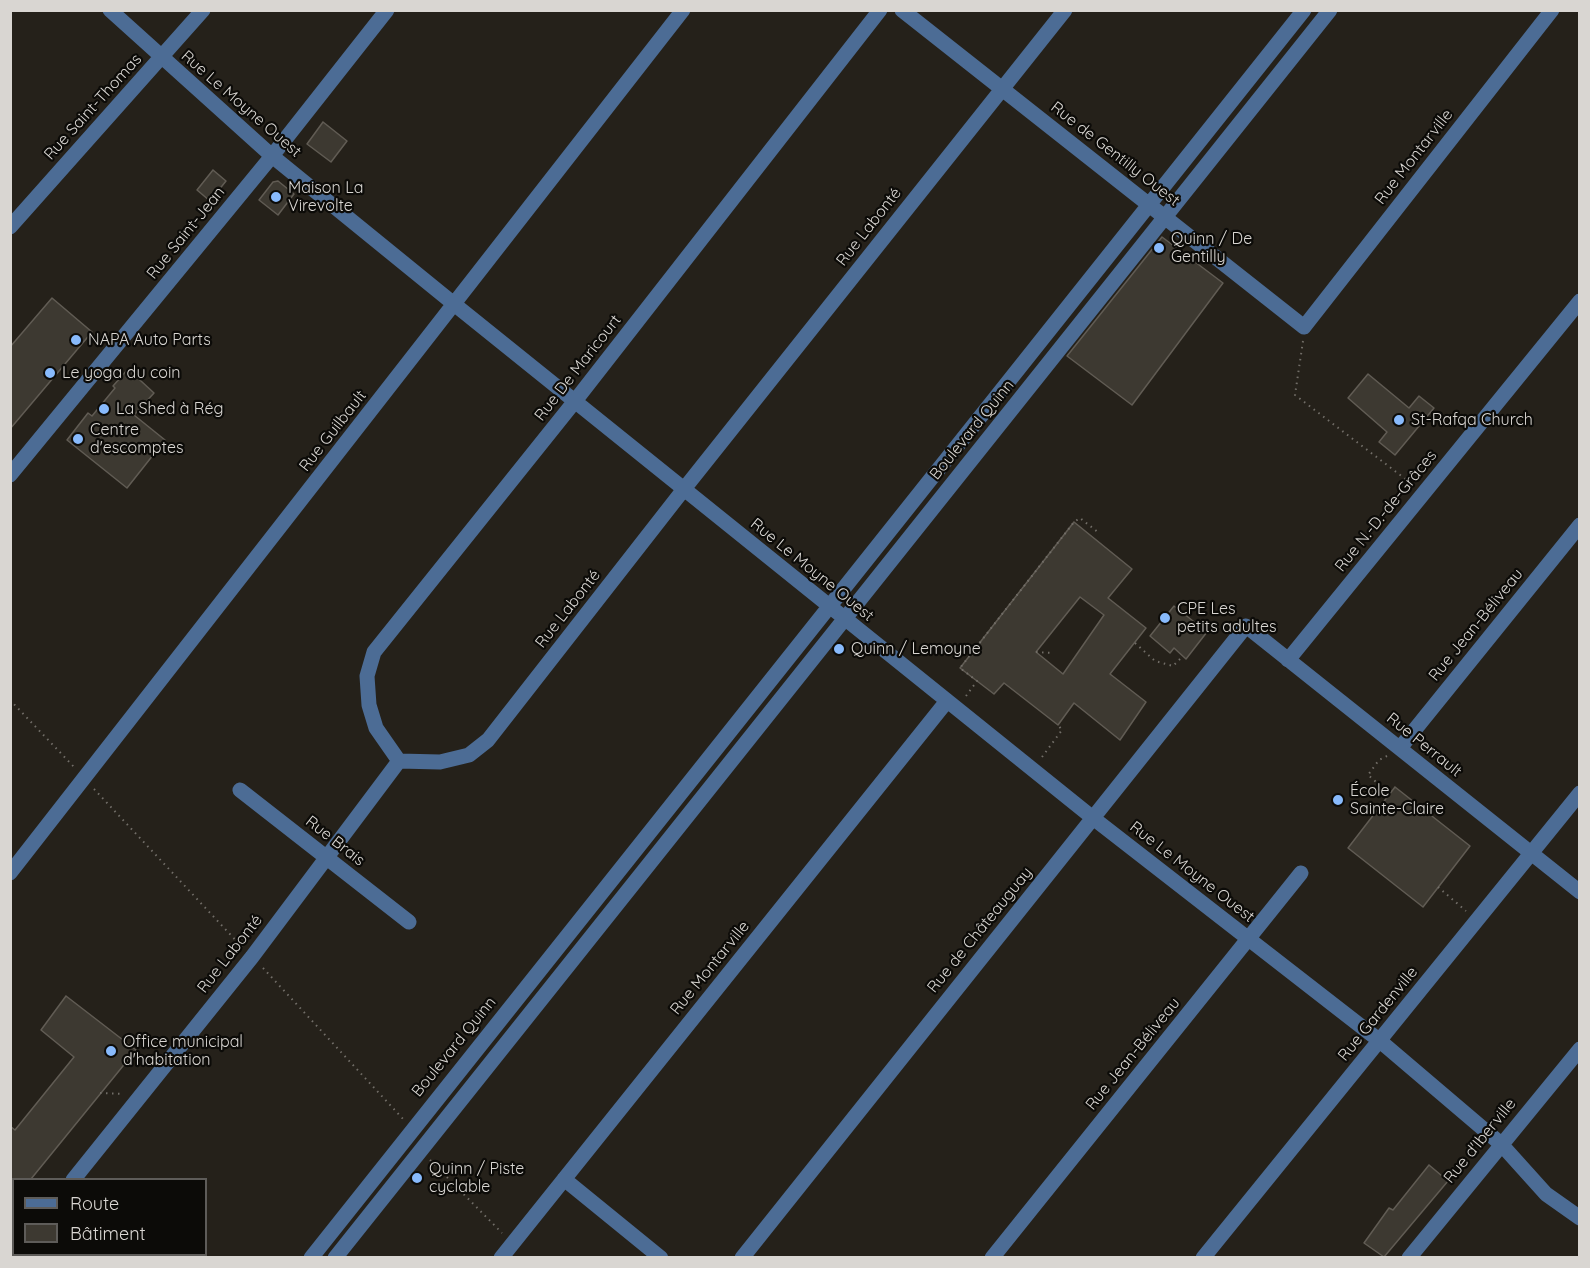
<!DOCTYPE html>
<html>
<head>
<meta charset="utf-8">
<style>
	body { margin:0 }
	#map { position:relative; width:1590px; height:1268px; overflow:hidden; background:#25211a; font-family:Quicksand,sans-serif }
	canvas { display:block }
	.frame { position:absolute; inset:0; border:12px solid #d9d6d2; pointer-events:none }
	.legend { position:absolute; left:12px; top:1178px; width:195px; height:78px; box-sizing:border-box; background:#0c0b08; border:2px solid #5e5c59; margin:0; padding:8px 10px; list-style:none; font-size:18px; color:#d9d6d2 }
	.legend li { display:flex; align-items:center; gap:12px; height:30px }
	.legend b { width:30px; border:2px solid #5e5c59 }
</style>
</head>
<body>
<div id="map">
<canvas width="1590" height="1268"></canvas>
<div class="frame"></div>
<ul class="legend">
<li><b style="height:8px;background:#4c6c95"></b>Route</li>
<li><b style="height:16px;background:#3d3931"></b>Bâtiment</li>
</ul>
</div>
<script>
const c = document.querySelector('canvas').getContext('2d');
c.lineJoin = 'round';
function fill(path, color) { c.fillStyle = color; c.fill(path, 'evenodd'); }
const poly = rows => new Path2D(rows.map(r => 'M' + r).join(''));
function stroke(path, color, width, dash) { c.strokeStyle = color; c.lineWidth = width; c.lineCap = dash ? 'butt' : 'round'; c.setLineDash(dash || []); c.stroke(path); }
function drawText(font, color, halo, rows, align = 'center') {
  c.font = font + ' Quicksand,sans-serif'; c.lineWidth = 4.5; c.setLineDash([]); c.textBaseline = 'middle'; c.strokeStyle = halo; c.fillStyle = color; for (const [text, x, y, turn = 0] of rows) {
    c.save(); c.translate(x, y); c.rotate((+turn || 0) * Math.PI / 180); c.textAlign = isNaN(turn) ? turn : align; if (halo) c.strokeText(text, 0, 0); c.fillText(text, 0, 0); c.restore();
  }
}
const building = poly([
	[323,122,347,141,331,162,307,144,323,122],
	[213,170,226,181,210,201,197,190,213,170],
	[278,181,294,194,278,215,259,200,273,182,278,181],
	[1162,237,1223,283,1132,405,1067,356,1162,237],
	[52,298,92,332,10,429,10,347,52,298],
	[128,369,154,393,134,415,165,440,127,488,67,440,88,413,92,416,115,388,113,386,128,369],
	[1368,374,1409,408,1419,396,1434,408,1395,455,1379,442,1387,432,1348,398,1368,374],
	[1074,522,1132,569,1108,598,1146,628,1110,674,1146,702,1120,740,1074,703,1058,725,1004,683,994,694,960,668,1074,522],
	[1080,597,1104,615,1063,674,1036,652,1080,597],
	[1174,606,1207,632,1186,659,1174,648,1170,653,1150,636,1174,606],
	[1395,787,1470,846,1423,907,1348,848,1395,787],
	[66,996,136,1050,31,1179,10,1179,10,1126,15,1130,74,1057,41,1030,66,996],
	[1429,1165,1448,1181,1384,1257,1364,1243,1389,1208,1393,1210,1429,1165]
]);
const path = poly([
	[1303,341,1295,395,1412,484],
	[1207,632,1214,623],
	[1135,643,1155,661,1173,666,1183,656],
	[1036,652,1052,653],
	[966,696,977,681,960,668,1074,522,1080,518,1099,533],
	[10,700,74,767],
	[1387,756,1379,760,1368,775,1390,794],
	[1042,757,1062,730,1058,725],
	[94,789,242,947],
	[1438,887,1466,911],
	[263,968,404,1120],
	[100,1093,123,1094],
	[430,1160,502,1233]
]);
const minor = poly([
	[110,10,272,156,454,304,1093,818,1380,1041,1501,1144,1546,1194,1580,1218],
	[902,10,1304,327,1552,10],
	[10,227,203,10],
	[10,475,272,156,387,10],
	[1288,660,1580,301],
	[1400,748,1580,525],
	[399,761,440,762,469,755,488,740,684,489,1065,10],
	[399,761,376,728,369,705,367,676,374,652,575,401,880,10],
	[240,790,409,922],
	[10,873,683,10],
	[564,1179,661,1258],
	[73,1180,252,957,399,761],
	[10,1257,14,1254],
	[311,1258,1304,10],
	[335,1258,1330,10],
	[501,1258,947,701],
	[742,1258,1246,626,1580,892],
	[992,1258,1301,873],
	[1203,1258,1580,793],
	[1409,1258,1580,1049]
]);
const markers = [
	[276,197,6,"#88bafc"],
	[1159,248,6,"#88bafc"],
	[76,340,6,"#88bafc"],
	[50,373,6,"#88bafc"],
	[104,409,6,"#88bafc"],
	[1399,420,6,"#88bafc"],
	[78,439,6,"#88bafc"],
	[1165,618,6,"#88bafc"],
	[839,649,6,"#88bafc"],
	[1338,800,6,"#88bafc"],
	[111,1051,6,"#88bafc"],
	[417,1178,6,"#88bafc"]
];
const streetNames = [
	["Rue Le Moyne Ouest",241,104,41],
	["Rue Saint-Thomas",93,107,-48],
	["Rue de Gentilly Ouest",1115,154,38],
	["Rue Montarville",1414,157,-52],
	["Rue Labonté",869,227,-52],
	["Rue Saint-Jean",186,233,-51],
	["Rue De Maricourt",578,368,-52],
	["Boulevard Quinn",972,430,-51],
	["Rue Guilbault",333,431,-52],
	["Rue N.-D.-de-Grâces",1386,511,-51],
	["Rue Le Moyne Ouest",812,570,39],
	["Rue Labonté",568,609,-52],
	["Rue Jean-Béliveau",1476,625,-51],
	["Rue Perrault",1424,745,39],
	["Rue Brais",335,841,38],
	["Rue Le Moyne Ouest",1192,872,38],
	["Rue de Châteauguay",980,930,-51],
	["Rue Labonté",230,954,-52],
	["Rue Montarville",710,968,-51],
	["Rue Gardenville",1378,1014,-51],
	["Boulevard Quinn",454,1047,-51],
	["Rue Jean-Béliveau",1133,1054,-51],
	["Rue d'Iberville",1480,1141,-51]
];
const poiNames = [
	["Maison La",288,188],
	["Virevolte",288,206],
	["Quinn / De",1171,239],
	["Gentilly",1171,257],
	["NAPA Auto Parts",88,340],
	["Le yoga du coin",62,373],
	["La Shed à Rég",116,409],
	["St-Rafqa Church",1411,420],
	["Centre",90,430],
	["d'escomptes",90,448],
	["CPE Les",1177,609],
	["petits adultes",1177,627],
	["Quinn / Lemoyne",851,649],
	["École",1350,791],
	["Sainte-Claire",1350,809],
	["Office municipal",123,1042],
	["d'habitation",123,1060],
	["Quinn / Piste",429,1169],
	["cyclable",429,1187]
];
fill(building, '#3d3931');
stroke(building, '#615c54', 1.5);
stroke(path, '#726e68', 2, [1.5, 4.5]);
stroke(minor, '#4c6c95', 15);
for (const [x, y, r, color] of markers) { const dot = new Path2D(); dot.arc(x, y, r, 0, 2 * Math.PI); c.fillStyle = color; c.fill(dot); stroke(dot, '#0c0b08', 2); }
drawText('16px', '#d9d6d2', '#0c0b08', streetNames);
drawText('16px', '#d9d6d2', '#0c0b08', poiNames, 'left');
</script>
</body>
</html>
